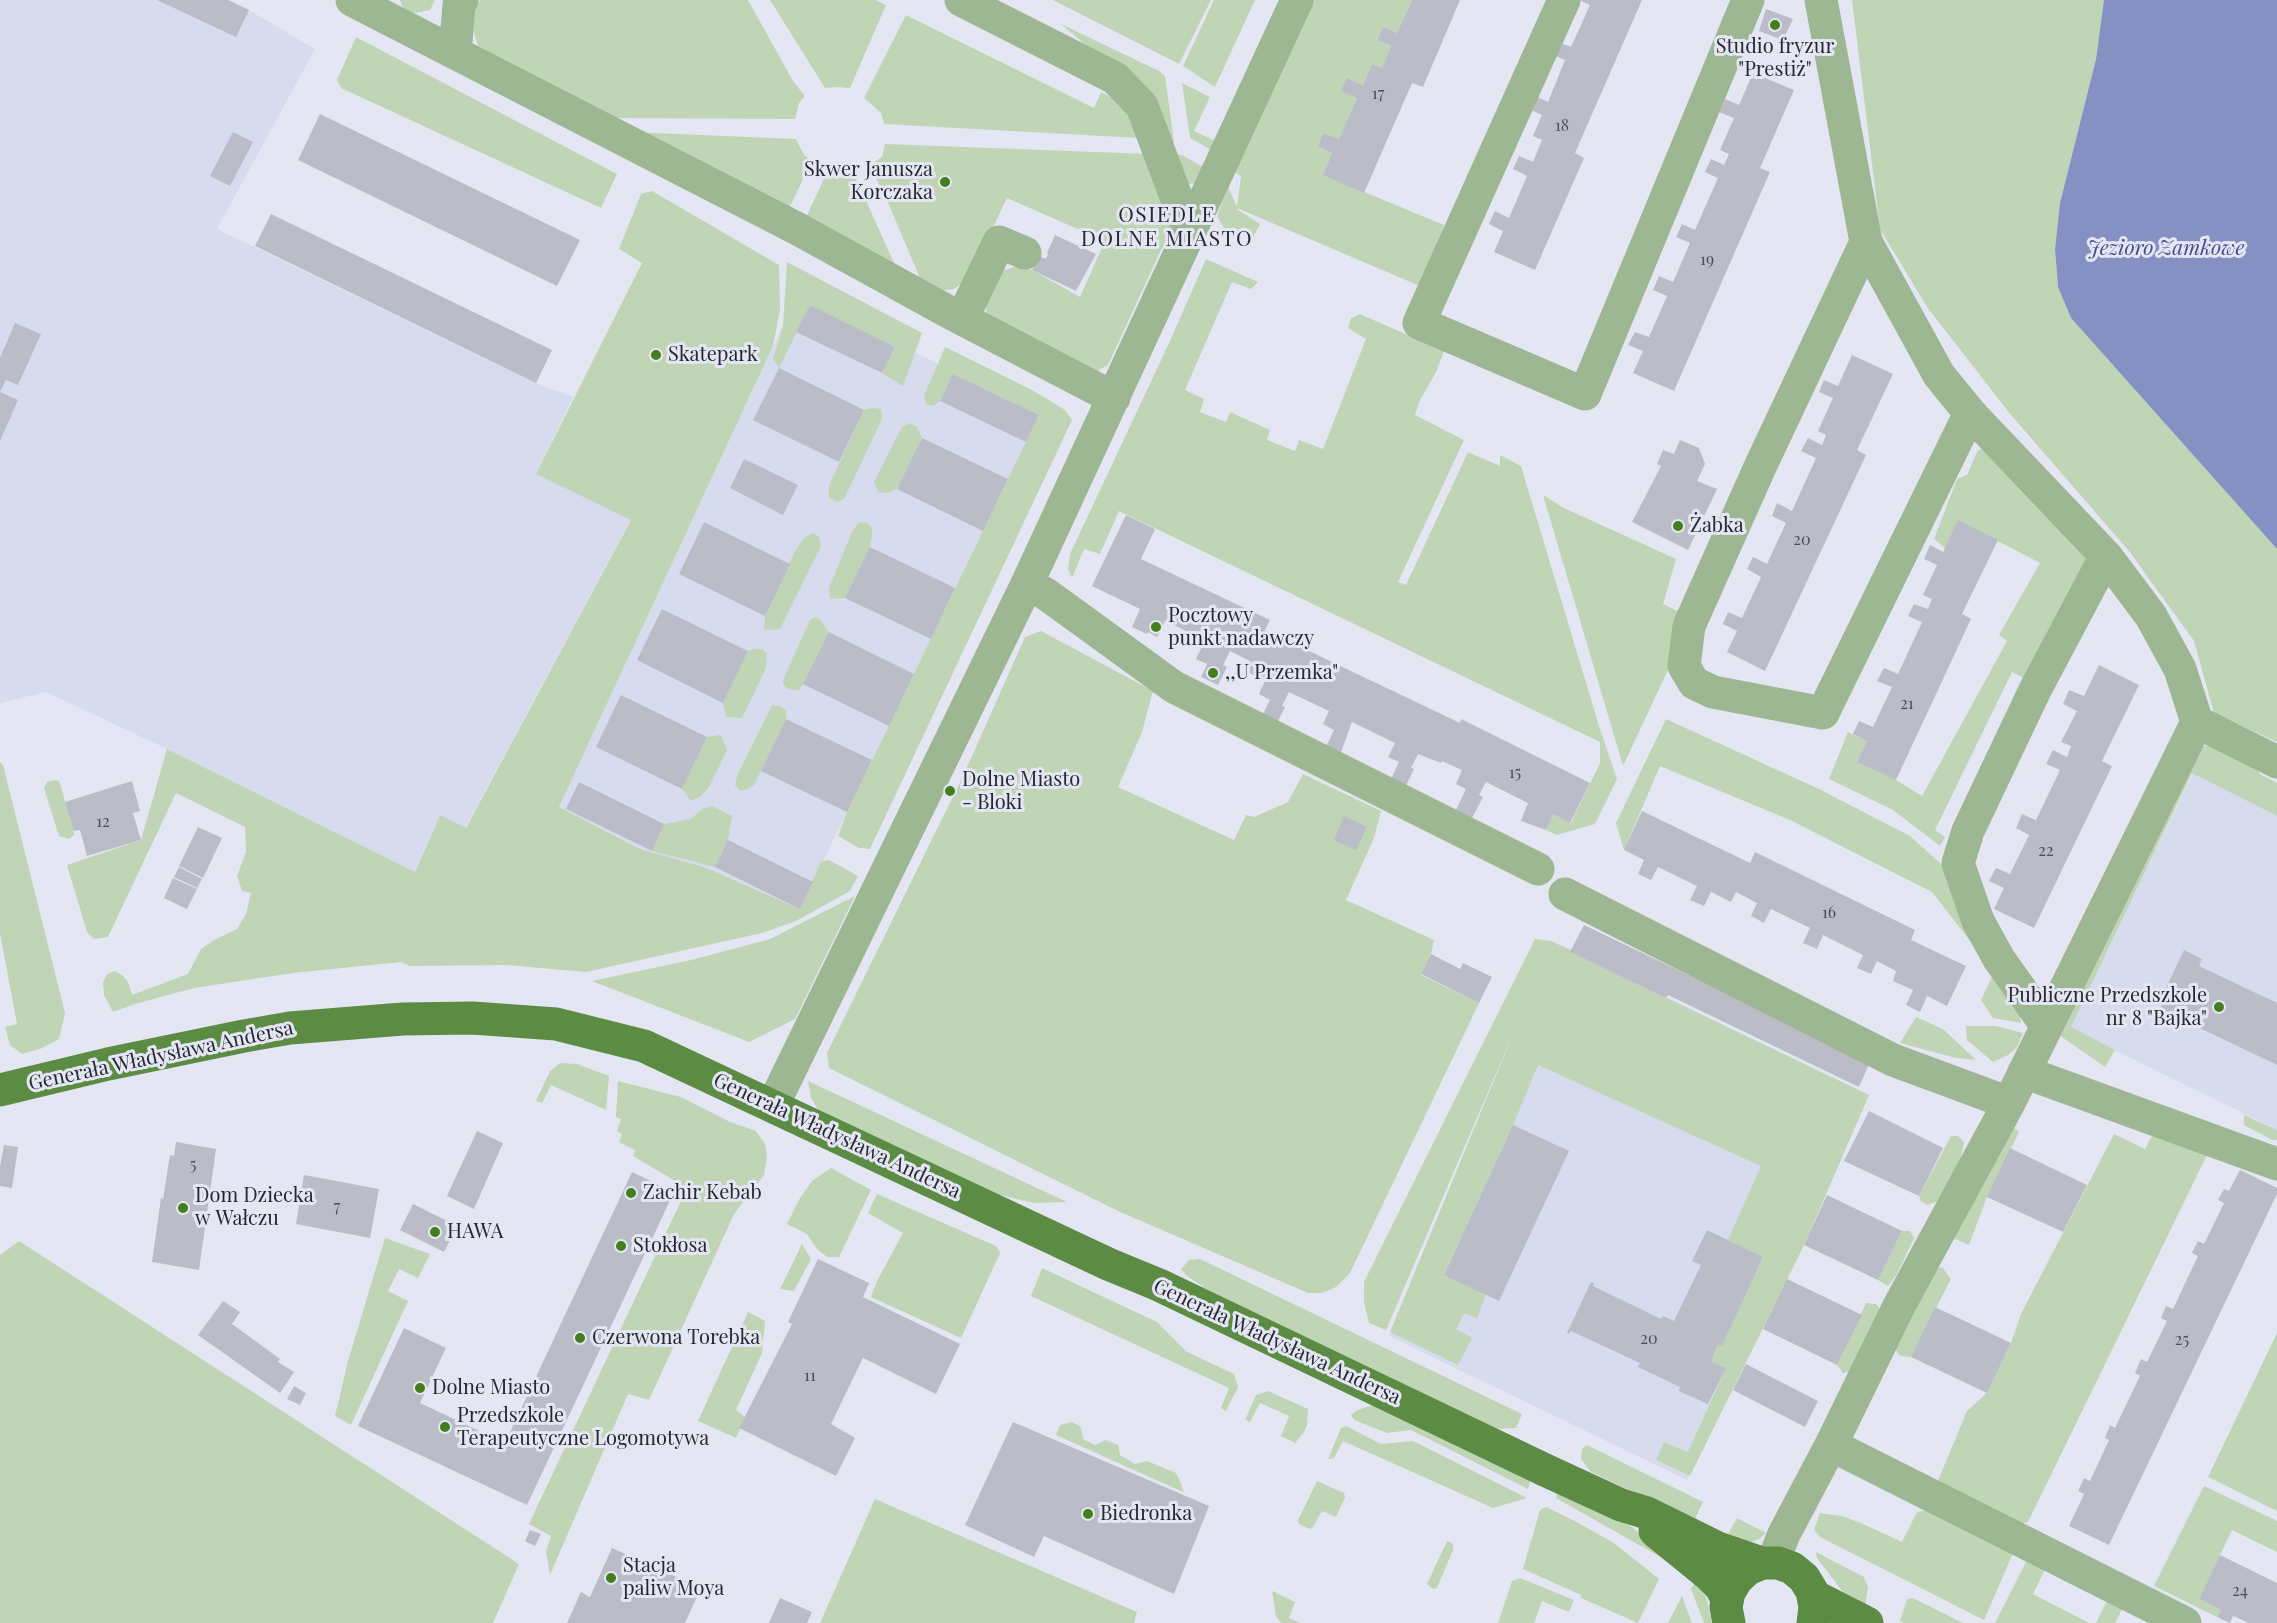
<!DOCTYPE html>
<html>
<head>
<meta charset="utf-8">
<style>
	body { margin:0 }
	canvas { display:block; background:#e4e7f3 }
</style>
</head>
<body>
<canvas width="2277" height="1623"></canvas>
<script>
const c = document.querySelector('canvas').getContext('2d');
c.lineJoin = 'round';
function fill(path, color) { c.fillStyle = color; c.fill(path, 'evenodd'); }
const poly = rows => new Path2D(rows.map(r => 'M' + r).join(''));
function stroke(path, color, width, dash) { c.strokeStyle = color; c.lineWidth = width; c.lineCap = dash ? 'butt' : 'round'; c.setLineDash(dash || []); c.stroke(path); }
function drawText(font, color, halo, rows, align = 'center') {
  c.font = font + ' "Playfair Display",serif'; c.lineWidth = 6; c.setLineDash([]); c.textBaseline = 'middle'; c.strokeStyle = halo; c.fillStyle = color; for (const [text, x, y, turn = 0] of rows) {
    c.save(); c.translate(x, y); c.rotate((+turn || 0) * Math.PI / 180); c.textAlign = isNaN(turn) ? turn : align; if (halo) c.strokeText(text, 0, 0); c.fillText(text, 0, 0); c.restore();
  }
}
const built = poly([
	[0,0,228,0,249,10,315,49,217,229,536,383,573,397,536,474,631,519,465,828,440,815,414,872,167,749,46,692,0,703],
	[798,293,1039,415,800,909,704,867,640,849,559,807],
	[2193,773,2277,816,2277,1130,2070,1028],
	[1551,941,1869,1095,1804,1245,1687,1480,1389,1336]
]);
const green = poly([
	[400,0,435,0,430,10,414,13,403,8],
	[480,0,748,0,793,81,805,96,799,103,795,119,605,118,478,46,474,33,473,15],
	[770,0,875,0,886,5,850,88,836,87,825,88],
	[1053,0,1211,0,1179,64],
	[1214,0,1255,0,1215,87,1183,66],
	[1297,0,1412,0,1397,33,1383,27,1377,39,1391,46,1382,68,1372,64,1363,85,1347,78,1357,98,1339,139,1323,133,1318,146,1332,153,1323,175,1444,225,1422,287,1237,208,1238,210,1260,224,1253,238,1224,228,1217,216,1228,187,1237,206,1241,176,1220,164],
	[1852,0,2104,0,2096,59,2060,203,2055,249,2058,287,2071,318,2277,549,2277,742,2214,713,2194,641,2129,551,2011,415,1927,307,1880,229],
	[906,15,1094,108,1101,92,1118,101,1132,114,1139,138,884,124,881,113,864,98],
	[1061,24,1159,71,1165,76,1174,142,1162,141,1140,91],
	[356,37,617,174,601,208,341,88,337,80],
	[1182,83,1210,97,1194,131,1218,142,1213,151,1190,138],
	[630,132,796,139,804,155,812,160,788,211],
	[885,144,1148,154,1171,226,1170,238,1161,250,1108,365,1097,371,987,318,986,306,1001,271,1015,267,1032,270,1080,297,1105,241,1007,198,969,278,954,289,939,291,923,285,883,191,869,166,882,157],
	[1166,153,1182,155,1203,167,1195,183,1178,186],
	[827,172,833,176,842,178,854,174,899,274,804,222],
	[652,191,779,265,780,310,773,346,559,807,640,849,704,867,800,909,821,861,829,860,858,876,850,891,796,921,762,933,586,972,507,965,410,966,401,962,293,973,194,988,135,1004,113,1012,104,995,103,983,107,974,115,971,123,976,128,982,132,995,188,974,201,949,214,940,237,929,246,914,251,893,242,891,237,876,246,852,245,827,176,793,108,937,94,939,87,932,67,865,141,840,167,749,415,872,440,815,466,828,631,520,536,474,642,263,619,249,641,194],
	[1206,259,1258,282,1251,289,1232,282,1185,390,1204,399,1200,412,1226,422,1230,412,1270,430,1267,440,1295,451,1299,440,1323,449,1366,339,1348,328,1351,318,1360,314,1444,351,1436,372,1419,402,1415,415,1464,440,1398,582,1406,585,1468,452,1500,466,1500,455,1521,466,1599,726,1617,779,1595,824,1557,835,1546,830,1553,814,1571,823,1600,763,1600,742,1119,511,1100,554,1084,549,1072,578,1068,569,1070,554,1170,341],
	[787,262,922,333,903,386,882,373,895,347,810,305,779,368,773,359,783,326],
	[945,347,1032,390,1065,410,1072,420,870,849,859,848,838,836,847,812,1039,415,953,374,940,401,933,406,926,404,924,396],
	[873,408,881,409,882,419,844,499,837,502,829,498,829,486,864,410],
	[910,423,917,427,922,438,897,489,887,493,878,492,874,482,902,427],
	[1983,449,2094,555,2034,683,2012,672,1935,830,1945,837,1940,846,1893,810,1829,779,1848,732,1867,741,1857,762,1896,780,1922,796,2007,641,1999,635,2040,563,1959,521,1945,548,1934,539,1957,479,1967,475,1978,450],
	[1543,495,1564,508,1676,559,1663,604,1678,611,1675,655,1623,766],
	[859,522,867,523,872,528,872,536,870,547,845,598,830,599,829,588,852,532],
	[813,533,819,537,821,546,780,629,770,630,764,629,765,616,795,551,805,537],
	[815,617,820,620,829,632,803,684,799,690,791,690,784,686,783,680,810,620],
	[1041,631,1153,691,1142,732,1118,787,1234,840,1246,815,1254,817,1288,802,1303,774,1381,811,1374,838,1346,900,1434,940,1431,954,1421,975,1479,1003,1350,1273,1336,1287,1322,1293,1308,1293,1118,1211,829,1068,827,1053,964,774,1025,637],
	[755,649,762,649,767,654,766,668,742,718,726,717,723,703,748,651],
	[772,705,780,706,786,710,786,719,754,785,748,789,740,791,735,785,737,776],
	[1666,719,1819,789,1910,836,1949,871,1974,946,1932,892,1790,820,1660,766,1624,850,1616,823],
	[721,735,727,750,709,787,700,797,691,801,682,789,707,737],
	[2216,745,2256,765,2260,774,2277,783,2277,816,2192,773,2071,1027,2115,1050,2105,1067,2056,1033,2198,747],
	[0,762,3,765,65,1013,59,1039,40,1049,22,1054,10,1045,5,1027,17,1024,0,933],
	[54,780,59,781,74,831,74,835,69,839,59,836,44,788,47,782],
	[712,806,732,816,728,840,715,867,652,851,664,824,691,819,702,809],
	[855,896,795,1019,749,1042,592,981,691,960,770,939],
	[1535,939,1551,941,1571,950,1570,952,1869,1095,1804,1245,1690,1476,1656,1460,1664,1442,1688,1452,1726,1368,1711,1361,1718,1345,1722,1346,1763,1257,1728,1240,1761,1166,1538,1065,1513,1125,1444,1274,1486,1294,1477,1318,1464,1313,1456,1329,1472,1338,1458,1365,1390,1332,1521,1015,1386,1330,1369,1323,1364,1302,1364,1282],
	[1993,975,2018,1000,2021,1023,1993,1018,1981,1000],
	[1916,1017,1943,1029,1976,1060,1956,1058,1900,1043],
	[1966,1026,1996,1026,2023,1033,2017,1047,2008,1055,1993,1062,1967,1040],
	[560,1063,577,1064,609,1076,606,1110,551,1085,542,1103,536,1101,550,1071],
	[618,1081,681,1097,730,1122,756,1131,765,1144,767,1157,764,1175,734,1214,649,1400,628,1394,550,1575,546,1551,551,1536,529,1524,687,1188,633,1156,635,1150,619,1142,622,1134,617,1131,621,1119,616,1117],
	[808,1081,1067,1202,1034,1203,979,1190,821,1114,811,1098],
	[2244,1115,2277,1130,2277,1140,2272,1140,2244,1125],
	[2013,1127,2019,1132,1987,1197,1969,1245,1953,1238],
	[2154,1132,2207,1155,2028,1522,2019,1525,1937,1483,1967,1411,1987,1393,2011,1343,2021,1314,2114,1134,2145,1149],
	[1951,1136,1958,1136,1964,1142,1961,1157,1945,1190,1936,1202,1927,1205,1921,1201,1919,1196],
	[831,1168,871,1190,839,1257,827,1257,816,1248,807,1234,787,1224,800,1198,812,1181],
	[877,1194,996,1246,1000,1253,961,1338,871,1297,877,1281,903,1233,868,1213],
	[1902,1231,1910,1231,1914,1238,1897,1274,1888,1286,1878,1280],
	[385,1238,430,1254,418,1278,399,1269,388,1291,408,1301,351,1425,335,1416,348,1361],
	[19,1241,519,1564,493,1623,0,1623,0,1255],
	[802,1244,811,1259,794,1291,780,1289],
	[1200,1259,1522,1414,1516,1428,1493,1429,1223,1301,1186,1275,1181,1269,1189,1260],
	[1942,1267,1951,1279,1911,1357,1900,1356,1895,1349,1935,1269],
	[1042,1268,1157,1322,1187,1352,1234,1374,1238,1387,1226,1411,1221,1408,1229,1388,1031,1296],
	[1866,1303,1876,1304,1881,1311,1852,1371,1843,1373,1837,1365],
	[748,1312,765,1321,762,1353,736,1410,745,1417,736,1438,698,1421],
	[2277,1333,2277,1511,2208,1477],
	[1268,1391,1308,1409,1307,1425,1304,1432,1295,1443,1281,1436,1289,1416,1260,1403,1250,1422,1245,1420,1256,1395],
	[1377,1404,1533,1471,1528,1489,1411,1430,1387,1433,1354,1420,1351,1415,1357,1410],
	[1072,1422,1081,1427,1083,1439,1095,1445,1105,1440,1118,1445,1120,1455,1135,1464,1147,1461,1176,1473,1182,1486,1183,1492,1056,1435,1060,1425],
	[1346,1426,1381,1444,1413,1441,1527,1498,1493,1508,1343,1441,1334,1458,1328,1459,1341,1428],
	[1587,1445,1703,1502,1694,1521,1591,1472,1581,1459,1582,1449],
	[1317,1481,1344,1493,1345,1497,1336,1517,1322,1511,1313,1527,1310,1529,1299,1524,1298,1520],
	[2204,1486,2277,1521,2277,1552,2232,1530,2199,1599,2221,1610,2217,1617,2154,1586],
	[1560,1487,1632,1527,1671,1563,1556,1498],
	[875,1499,1137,1612,1134,1623,820,1623],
	[1546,1507,1573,1520,1614,1543,1659,1579,1638,1623,1581,1598,1581,1595,1523,1569,1540,1510],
	[1927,1510,2014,1551,1984,1620,1820,1537,1814,1530,1820,1513,1842,1516,1861,1523,1902,1542,1917,1512],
	[1737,1518,1766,1533,1759,1539,1751,1542,1727,1536],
	[1447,1541,1453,1544,1453,1550,1437,1588,1433,1589,1427,1584],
	[1816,1552,1864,1577,1868,1587,1865,1605,1843,1592,1817,1558],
	[2029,1556,2047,1565,2033,1594,2089,1623,1995,1623],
	[1520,1578,1574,1600,1569,1612,1542,1601,1534,1623,1498,1623,1512,1581],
	[1695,1582,1706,1597,1712,1623,1704,1623,1691,1589],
	[1272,1591,1295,1602,1289,1618,1300,1623,1281,1623,1276,1616],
	[1682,1596,1692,1623,1668,1623],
	[2109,1596,2125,1604,2115,1623,2096,1623],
	[1913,1598,1963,1623,1904,1623,1900,1621,1907,1599]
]);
const water = poly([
	[2104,0,2277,0,2277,549,2071,318,2058,287,2055,249,2060,203,2096,59]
]);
const building = poly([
	[157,0,228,0,249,10,236,37],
	[1412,0,1460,0,1423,87,1412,83,1364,193,1323,175,1332,153,1318,146,1323,133,1339,139,1357,98,1341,91,1347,78,1363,85,1372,64,1382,68,1391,46,1377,40,1383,27,1397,33],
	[1579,0,1642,0,1575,153,1584,158,1535,270,1494,252,1503,231,1489,224,1495,211,1509,218,1527,176,1513,169,1519,156,1533,162,1542,140,1533,136,1542,115,1527,108,1533,95,1548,102,1565,60,1551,54,1556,41,1571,47,1590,5],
	[1766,9,1793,19,1783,40,1759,31],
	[1753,73,1794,90,1760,168,1770,172,1674,391,1633,373,1643,351,1628,345,1635,332,1649,337,1667,296,1653,290,1659,276,1673,282,1690,243,1676,237,1682,224,1695,230,1718,178,1705,172,1711,159,1724,165,1729,154,1720,150,1734,118,1719,112,1725,99,1739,105],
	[320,114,580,240,557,286,298,160],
	[233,132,253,142,230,186,210,176],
	[271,214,552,350,536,383,255,246],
	[1055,235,1096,254,1076,291,1032,270,1039,256,1046,259,1048,254,1047,253],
	[810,305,895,347,882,373,796,332],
	[15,323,41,334,18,385,6,380,0,392,18,400,0,441,0,358],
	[1852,355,1893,374,1857,450,1866,455,1765,671,1727,652,1737,631,1723,624,1728,612,1742,618,1761,577,1747,569,1753,557,1767,564,1786,523,1772,516,1777,503,1792,511,1816,458,1801,451,1808,438,1822,445,1826,435,1818,431,1833,398,1819,392,1824,380,1838,386],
	[779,368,864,410,839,462,753,420],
	[953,374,1039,415,1026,442,940,401],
	[922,438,1008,479,983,531,897,489],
	[1680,440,1699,448,1705,464,1697,481,1717,489,1688,550,1632,522,1661,466,1657,464,1663,450,1674,454],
	[744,459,798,485,783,515,730,488],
	[1126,515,1155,529,1141,559,1270,620,1265,630,1460,723,1461,719,1590,783,1570,823,1553,814,1546,830,1521,821,1528,803,1486,782,1479,795,1483,797,1472,818,1456,810,1466,789,1456,784,1462,770,1442,761,1441,763,1418,754,1411,768,1414,769,1405,788,1390,781,1399,762,1388,757,1395,743,1352,722,1340,755,1325,749,1334,730,1323,724,1329,711,1289,692,1282,706,1285,707,1276,725,1261,718,1270,700,1259,694,1265,681,1246,671,1250,661,1230,651,1223,665,1227,667,1218,685,1201,677,1207,664,1196,659,1205,640,1165,621,1157,637,1148,632,1147,634,1132,627,1140,609,1092,586],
	[1958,520,1998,540,1962,614,1971,619,1896,780,1857,762,1867,741,1853,734,1859,721,1873,727,1892,687,1877,681,1884,668,1898,674,1922,622,1908,616,1914,604,1928,609,1932,599,1923,595,1937,565,1924,559,1930,545,1943,552],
	[704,522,790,564,765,616,679,574],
	[870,547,955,588,931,639,845,598],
	[662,609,748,651,723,703,637,660],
	[829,632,914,674,889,726,803,684],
	[2099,665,2139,685,2102,761,2112,766,2034,928,1994,909,2004,888,1989,881,1996,868,2010,874,2029,835,2016,828,2022,814,2036,820,2060,770,2046,764,2053,750,2067,757,2071,746,2061,742,2077,711,2063,704,2069,690,2084,696],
	[621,695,707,737,682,789,596,747],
	[786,719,872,760,847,812,761,771],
	[132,781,140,811,133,813,141,840,87,856,80,830,74,831,65,802],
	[579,782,664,824,652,851,566,809],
	[1642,811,1750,863,1755,852,1915,930,1911,940,1966,966,1947,1006,1927,996,1920,1012,1906,1005,1913,990,1893,981,1896,971,1877,961,1871,974,1857,968,1863,955,1823,935,1817,949,1803,943,1810,928,1771,909,1764,923,1751,916,1757,903,1736,892,1731,902,1711,892,1704,906,1690,900,1697,886,1658,867,1651,880,1638,874,1644,860,1624,850],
	[1344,816,1367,827,1356,850,1334,840],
	[198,827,222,838,203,878,179,866],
	[728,840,813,882,800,909,715,867],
	[179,867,202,879,197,888,174,877],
	[173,878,197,889,187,909,164,898],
	[1584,925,1870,1062,1859,1087,1668,995,1666,998,1570,952],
	[2184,950,2202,959,2199,966,2277,1003,2277,1065,2160,1009,2162,1005,2159,1003],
	[1431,954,1460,969,1463,963,1492,977,1479,1003,1421,974],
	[1869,1111,1943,1148,1919,1196,1844,1161],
	[1513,1125,1569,1151,1499,1301,1444,1275],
	[477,1131,503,1143,474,1209,447,1196],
	[176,1142,216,1149,199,1270,152,1262,161,1198,163,1199,170,1155,174,1156],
	[4,1145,18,1147,12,1188,0,1186,0,1167],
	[2010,1148,2087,1185,2063,1232,1987,1197],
	[2240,1170,2277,1188,2277,1194,2109,1545,2069,1526,2084,1494,2078,1491,2084,1478,2090,1481,2109,1440,2105,1438,2110,1425,2115,1428,2140,1376,2135,1373,2141,1359,2147,1362,2167,1321,2161,1318,2166,1306,2173,1309,2198,1256,2192,1253,2198,1241,2204,1244,2224,1203,2218,1200,2224,1189,2229,1191],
	[632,1172,674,1192,527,1505,358,1426,404,1328,446,1348,420,1403,505,1443],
	[304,1175,379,1189,370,1238,296,1224],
	[1827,1195,1902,1231,1878,1280,1804,1245],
	[413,1204,457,1226,444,1252,400,1230],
	[1707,1230,1763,1257,1722,1346,1718,1345,1711,1361,1726,1368,1708,1404,1679,1391,1680,1387,1638,1367,1640,1363,1571,1331,1569,1334,1567,1333,1591,1282,1594,1283,1593,1286,1661,1319,1663,1316,1674,1321,1701,1265,1692,1261],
	[818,1259,869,1283,863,1297,960,1344,936,1394,863,1358,831,1424,855,1438,836,1476,739,1428,792,1324,788,1322],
	[1787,1279,1862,1315,1837,1365,1763,1329],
	[223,1301,240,1312,232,1324,280,1359,278,1362,294,1372,280,1393,198,1335],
	[1935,1307,2011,1343,1987,1393,1911,1357],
	[1746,1364,1818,1401,1805,1427,1733,1390],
	[294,1386,306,1393,300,1405,287,1399],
	[1013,1422,1209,1506,1174,1594,1044,1536,1034,1557,965,1525],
	[530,1530,541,1534,535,1546,525,1541],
	[612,1548,701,1588,685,1623,567,1623,581,1592,590,1597],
	[2220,1555,2277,1583,2277,1623,2249,1623,2233,1616,2230,1623,2217,1617,2221,1610,2199,1599],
	[780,1598,812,1612,807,1623,769,1623]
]);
const minor = poly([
	[352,0,796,228,947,311,1114,398],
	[961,0,1115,78,1142,106,1189,231],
	[1564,0,1419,323,1585,394,1748,0],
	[1821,0,1866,242,1939,375,1970,413,2106,556,2151,616,2180,669,2197,722,2277,762],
	[455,53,459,5,462,0],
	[1866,242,1760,467,1689,626,1684,666,1694,683,1713,692,1823,713,1970,413],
	[962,319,999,242,1025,253],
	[1027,584,1046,594,1174,687,1538,869],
	[1565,894,1893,1060,2009,1103],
	[2046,1025,1999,959,1978,921,1958,863,1968,831,2035,690,2106,556],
	[2024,1072,2277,1164],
	[773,1105,1027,584,1297,0],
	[1831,1445,2185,1623],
	[1778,1563,1778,1549,1784,1534,1831,1445,1899,1306,2009,1103,2197,722]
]);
const major = poly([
	[0,1090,108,1064,244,1036,290,1028,403,1019,473,1018,556,1024,644,1046,1108,1264,1159,1285,1545,1470,1621,1505,1647,1513,1718,1548,1762,1563],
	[1655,1531,1709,1575,1721,1587,1727,1599],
	[1814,1596,1867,1623],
	[1729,1623,1726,1607,1729,1592,1737,1579,1748,1569,1762,1563,1778,1563,1792,1568,1804,1578,1812,1591,1815,1607,1813,1623]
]);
const markers = [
	[1775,25,6,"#437f1c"],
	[945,182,6,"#437f1c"],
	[656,355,6,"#437f1c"],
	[1678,526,6,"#437f1c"],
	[1156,627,6,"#437f1c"],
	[1213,673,6,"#437f1c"],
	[950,791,6,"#437f1c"],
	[2219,1007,6,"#437f1c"],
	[631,1193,6,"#437f1c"],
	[183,1208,6,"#437f1c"],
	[435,1232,6,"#437f1c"],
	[621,1246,6,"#437f1c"],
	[580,1338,6,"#437f1c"],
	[420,1388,6,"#437f1c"],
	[445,1427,6,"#437f1c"],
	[1088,1514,6,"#437f1c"],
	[611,1578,6,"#437f1c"]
];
const numberNames = [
	["17",1378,94],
	["18",1562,126],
	["19",1707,260],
	["20",1802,540],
	["21",1907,704],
	["15",1515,773],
	["12",103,822],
	["22",2046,851],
	["16",1829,913],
	["5",193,1165],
	["7",337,1207],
	["20",1649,1339],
	["25",2182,1340],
	["11",810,1376],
	["24",2240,1591]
];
const poiNames = [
	["Studio fryzur",1775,47,"center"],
	["\"Prestiż\"",1775,70,"center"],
	["Skwer Janusza",933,170,"right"],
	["Korczaka",933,193,"right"],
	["Skatepark",668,355],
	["Żabka",1690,526],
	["Pocztowy",1168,616],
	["punkt nadawczy",1168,639],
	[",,U Przemka\"",1225,673],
	["Dolne Miasto",962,780],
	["- Bloki",962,803],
	["Publiczne Przedszkole",2207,996,"right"],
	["nr 8 \"Bajka\"",2207,1019,"right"],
	["Zachir Kebab",643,1193],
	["Dom Dziecka",195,1196],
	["w Wałczu",195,1219],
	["HAWA",447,1232],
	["Stokłosa",633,1246],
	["Czerwona Torebka",592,1338],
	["Dolne Miasto",432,1388],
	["Przedszkole",457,1416],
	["Terapeutyczne Logomotywa",457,1439],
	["Biedronka",1100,1514],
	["Stacja",623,1566],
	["paliw Moya",623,1589]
];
const streetNames = [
	["Generała Władysława Andersa",161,1056,-12],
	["Generała Władysława Andersa",837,1136,25],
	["Generała Władysława Andersa",1277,1342,25]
];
const neighbourhoodNames = [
	["OSIEDLE",1167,215],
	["DOLNE MIASTO",1167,239]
];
const waterNames = [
	["Jezioro Zamkowe",2166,248]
];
fill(built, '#d7dbee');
fill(green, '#bfd5b5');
fill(water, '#8691c3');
fill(building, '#babdc7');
stroke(minor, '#9cb791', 33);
stroke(major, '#5c8b44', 33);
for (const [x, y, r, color] of markers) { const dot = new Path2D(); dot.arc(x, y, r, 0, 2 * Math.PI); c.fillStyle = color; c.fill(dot); stroke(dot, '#e4e7f3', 2); }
drawText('16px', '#4c4d54', null, numberNames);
drawText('20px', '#27282d', '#e4e7f3', poiNames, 'left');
drawText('20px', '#27282d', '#e4e7f3', streetNames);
c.letterSpacing = '1.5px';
drawText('21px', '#27282d', '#e4e7f3', neighbourhoodNames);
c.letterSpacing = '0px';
drawText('italic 21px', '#424d8c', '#e4e7f3', waterNames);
</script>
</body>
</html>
